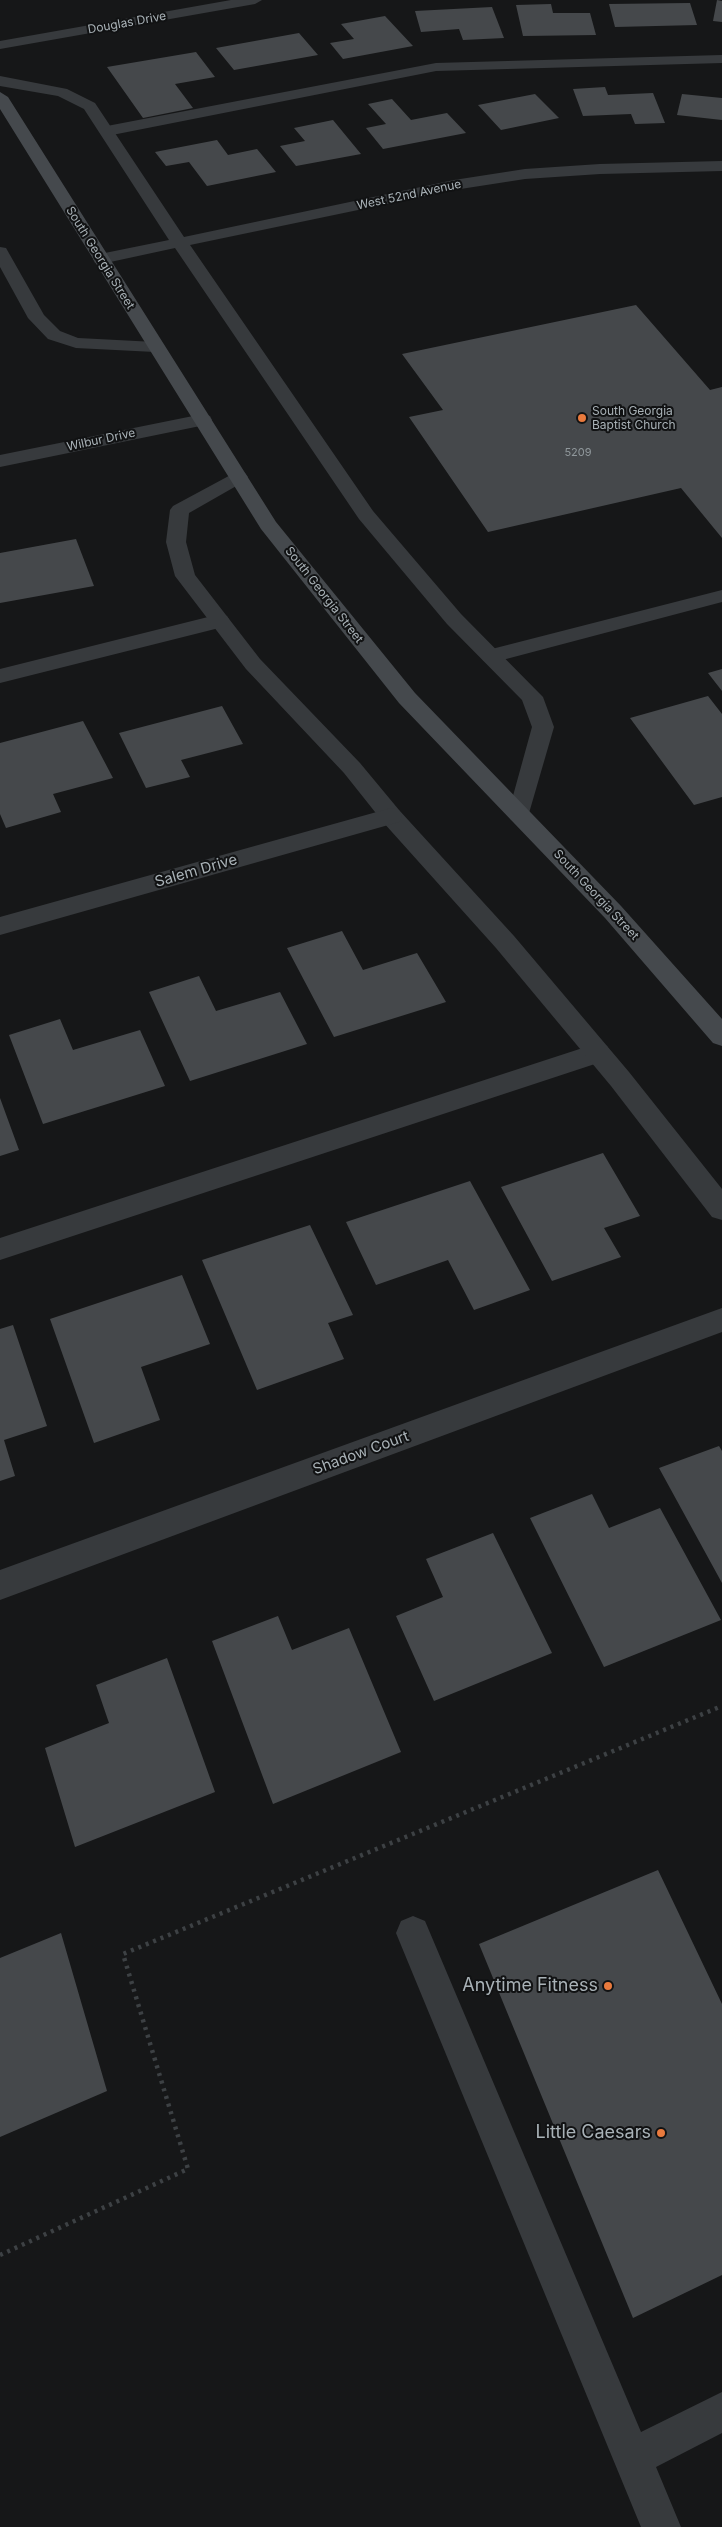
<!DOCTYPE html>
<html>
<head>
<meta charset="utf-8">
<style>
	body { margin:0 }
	canvas { display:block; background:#161718 }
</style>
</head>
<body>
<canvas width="722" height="2527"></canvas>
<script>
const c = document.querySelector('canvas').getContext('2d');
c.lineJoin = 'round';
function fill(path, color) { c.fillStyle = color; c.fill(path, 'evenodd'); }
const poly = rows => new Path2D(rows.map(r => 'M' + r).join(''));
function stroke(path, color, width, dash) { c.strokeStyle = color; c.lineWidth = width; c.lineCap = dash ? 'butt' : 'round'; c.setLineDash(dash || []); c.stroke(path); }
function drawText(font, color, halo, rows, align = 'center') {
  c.font = font + ' Inter,sans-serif'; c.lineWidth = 4; c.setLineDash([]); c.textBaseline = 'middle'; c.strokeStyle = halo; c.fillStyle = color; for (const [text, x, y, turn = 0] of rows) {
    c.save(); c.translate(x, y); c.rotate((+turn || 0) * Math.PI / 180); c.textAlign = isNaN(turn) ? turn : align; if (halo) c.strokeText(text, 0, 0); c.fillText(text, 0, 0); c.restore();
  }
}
const building = poly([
	[717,0,722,1,722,22,713,21],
	[690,3,697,25,615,27,609,4],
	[551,4,553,13,590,13,596,35,523,36,516,5],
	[492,7,504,38,463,40,459,29,421,32,415,11],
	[385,16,413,46,343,59,330,43,354,39,341,24],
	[299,33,318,55,234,70,216,48],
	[196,52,215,77,175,84,193,108,143,118,107,67],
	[605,87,608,95,653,93,665,123,635,124,631,114,583,116,573,89],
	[535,94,559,118,501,130,478,105],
	[682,94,722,98,722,120,677,115],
	[392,99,411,120,447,113,466,133,383,149,366,128,386,124,368,104],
	[333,120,361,154,296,166,280,146,305,141,294,128],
	[217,140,228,155,257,149,276,172,207,186,189,162,166,166,155,152],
	[636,305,710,390,722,387,722,538,681,488,488,532,409,417,443,410,402,354],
	[76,539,94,586,0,603,0,553],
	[722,669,722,691,708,673],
	[708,696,722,714,722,797,694,805,630,718],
	[222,706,243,744,181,760,190,777,146,788,119,733],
	[83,721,113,778,53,794,61,812,6,828,0,814,0,743],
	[342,931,363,970,417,953,446,1002,334,1037,287,948],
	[199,976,216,1011,280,992,307,1044,190,1081,149,992],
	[60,1019,73,1050,140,1030,165,1086,43,1124,9,1035],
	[0,1098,19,1150,0,1156],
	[603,1153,640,1216,604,1228,621,1257,552,1281,501,1187],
	[470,1181,530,1290,474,1310,448,1260,376,1285,346,1222],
	[310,1225,353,1315,328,1323,344,1359,257,1390,202,1260],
	[182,1275,210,1344,141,1367,160,1420,94,1443,50,1319],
	[13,1325,47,1426,4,1440,15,1476,0,1481,0,1329],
	[719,1446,722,1451,722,1583,659,1468],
	[592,1494,609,1528,660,1508,721,1620,604,1667,530,1518],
	[493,1533,552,1653,434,1701,396,1616,443,1597,426,1559],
	[278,1616,292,1650,349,1628,401,1752,273,1804,212,1641],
	[167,1658,215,1792,75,1847,45,1748,109,1723,96,1685],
	[658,1870,722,2004,722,2275,633,2318,479,1944],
	[61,1933,107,2091,0,2137,0,1958]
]);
const path = poly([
	[0,2255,188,2169,123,1954,722,1706]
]);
const service = poly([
	[722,55,722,63,436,71,107,136,99,131,107,126,436,63,722,55],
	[722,590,722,602,491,663,484,661,480,656,484,651,722,590],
	[220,614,227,616,230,621,227,626,0,683,0,669,220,614],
	[598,1043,607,1046,611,1053,607,1060,0,1260,0,1238,598,1043],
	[413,1916,425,1921,641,2432,722,2392,722,2433,656,2467,681,2527,641,2527,396,1933,401,1921,413,1916]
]);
const minor = poly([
	[0,76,67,89,95,103,184,237,454,180,525,169,600,164,722,161,722,171,600,174,525,179,454,190,190,245,373,511,461,614,543,697,554,727,527,820,519,822,511,820,508,814,532,727,522,700,447,624,359,519,175,248,101,264,95,263,93,259,95,255,169,240,84,109,58,96,0,86,0,76],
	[0,247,6,248,44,315,60,331,78,338,155,342,161,343,164,347,161,351,155,352,76,348,48,339,28,318,0,267,0,247],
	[238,471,245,473,248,477,245,481,189,513,186,542,195,575,260,659,360,763,399,810,514,936,629,1072,722,1189,722,1220,712,1217,611,1086,496,948,383,822,344,773,246,669,175,576,166,542,170,510,173,506,238,471],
	[722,1308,722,1332,0,1600,0,1570,722,1308]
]);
const tertiary = poly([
	[231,0,262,0,255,4,0,49,0,41,231,0],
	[203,414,210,416,212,420,210,424,0,467,0,455,203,414],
	[391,808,399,810,402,816,399,822,0,935,0,917,391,808]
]);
const secondary = poly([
	[0,92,8,97,276,522,415,693,621,906,722,1019,722,1046,713,1043,605,918,399,703,261,529,0,109,0,92]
]);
const markers = [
	[582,418,5,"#e97a3d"],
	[608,1986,5,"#e97a3d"],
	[661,2133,5,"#e97a3d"]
];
const farNumbernames = [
	["5209",578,453]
];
const farStreetnames = [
	["Douglas Drive",127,23,-10],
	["West 52nd Avenue",409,195,-12],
	["South Georgia Street",100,258,58],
	["Wilbur Drive",101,440,-12],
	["South Georgia Street",324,595,52],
	["South Georgia Street",596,895,47]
];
const farPoinames = [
	["South Georgia",592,411],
	["Baptist Church",592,425]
];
const streetNames = [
	["Salem Drive",196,871,-16],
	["Shadow Court",361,1453,-20]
];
const nearPoinames = [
	["Anytime Fitness",598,1986],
	["Little Caesars",651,2133]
];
fill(building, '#45484b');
stroke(path, '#3d4144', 4.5, [3, 5]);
fill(service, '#373a3d');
fill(minor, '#373a3d');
fill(tertiary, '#373a3d');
fill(secondary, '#45494d');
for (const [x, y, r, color] of markers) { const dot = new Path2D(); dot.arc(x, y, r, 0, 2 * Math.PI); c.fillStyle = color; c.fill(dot); stroke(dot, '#111213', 2); }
drawText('11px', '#90989c', null, farNumbernames);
drawText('12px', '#a9b2b7', '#111213', farStreetnames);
drawText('12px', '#a9b2b7', '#111213', farPoinames, 'left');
drawText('15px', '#a9b2b7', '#111213', streetNames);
drawText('18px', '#a9b2b7', '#111213', nearPoinames, 'right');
</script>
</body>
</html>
